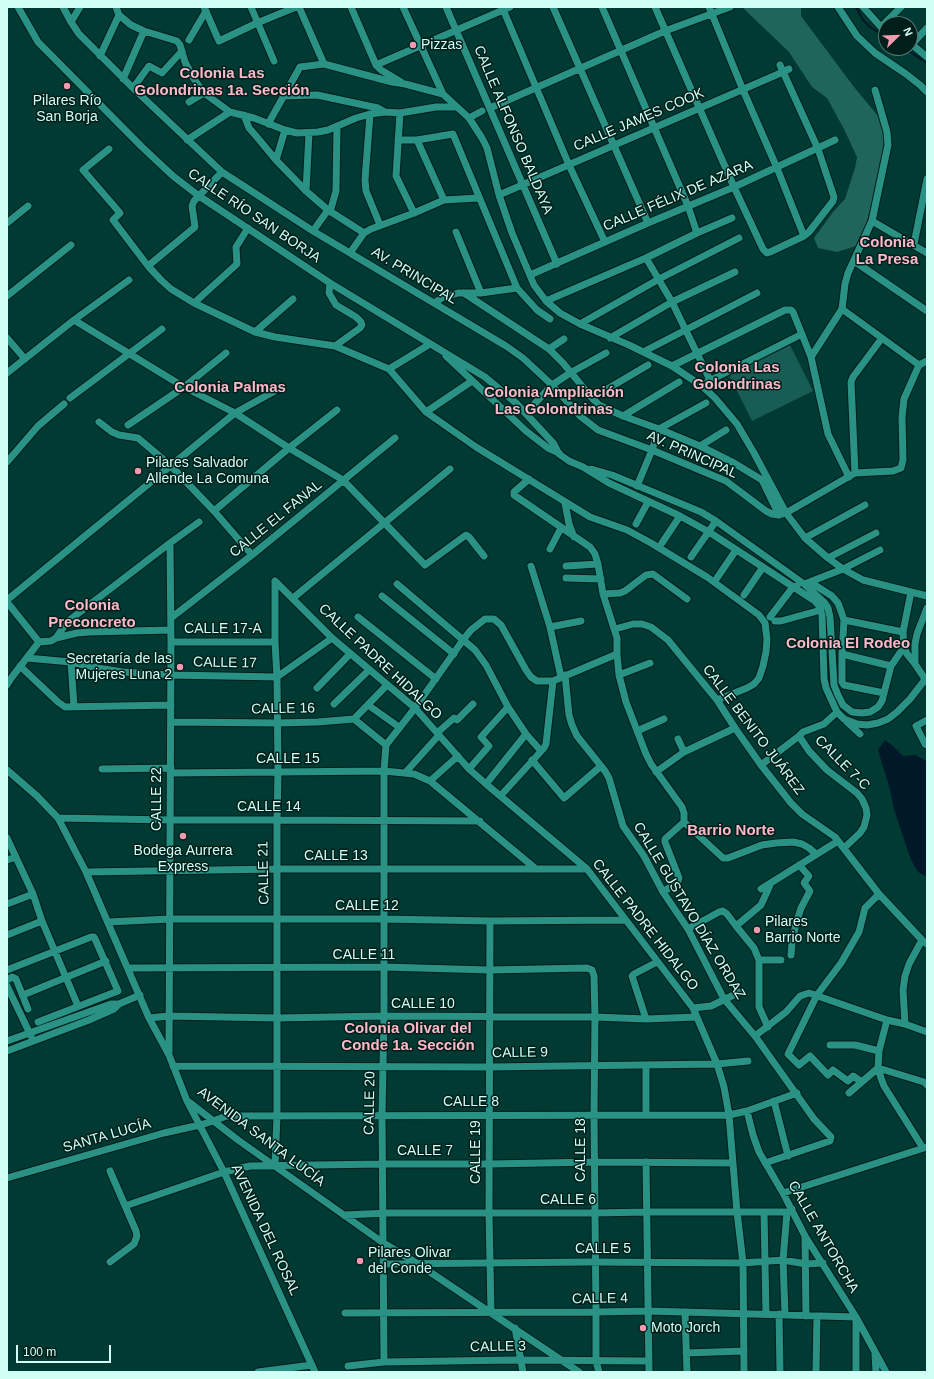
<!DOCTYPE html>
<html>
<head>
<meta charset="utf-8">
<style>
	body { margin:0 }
	#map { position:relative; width:934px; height:1379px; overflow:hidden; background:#003a33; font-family:Helvetica,sans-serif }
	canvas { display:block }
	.frame { position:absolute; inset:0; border:8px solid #d1fef5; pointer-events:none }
	.north { position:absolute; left:878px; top:16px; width:40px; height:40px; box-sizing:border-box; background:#001e1a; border:1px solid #547872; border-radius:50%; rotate:67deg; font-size:11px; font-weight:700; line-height:16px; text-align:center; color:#d1fef5 }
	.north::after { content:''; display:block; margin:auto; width:14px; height:18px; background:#f19ab0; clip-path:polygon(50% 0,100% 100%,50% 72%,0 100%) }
	.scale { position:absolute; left:16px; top:1345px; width:95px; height:18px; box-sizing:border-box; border:2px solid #d1fef5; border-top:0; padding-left:5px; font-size:12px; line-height:14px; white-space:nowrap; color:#d1fef5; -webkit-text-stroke:3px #001e1a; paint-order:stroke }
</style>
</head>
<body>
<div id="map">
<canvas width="934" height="1379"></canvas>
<div class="frame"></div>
<div class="north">N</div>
<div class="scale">100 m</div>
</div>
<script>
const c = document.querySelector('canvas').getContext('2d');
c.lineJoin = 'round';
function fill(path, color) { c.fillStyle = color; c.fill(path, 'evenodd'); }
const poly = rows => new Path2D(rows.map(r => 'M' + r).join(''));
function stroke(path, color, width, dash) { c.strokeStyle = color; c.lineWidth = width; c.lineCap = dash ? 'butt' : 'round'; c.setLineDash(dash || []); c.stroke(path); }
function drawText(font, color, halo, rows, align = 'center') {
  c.font = font + ' Helvetica,sans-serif'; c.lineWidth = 3; c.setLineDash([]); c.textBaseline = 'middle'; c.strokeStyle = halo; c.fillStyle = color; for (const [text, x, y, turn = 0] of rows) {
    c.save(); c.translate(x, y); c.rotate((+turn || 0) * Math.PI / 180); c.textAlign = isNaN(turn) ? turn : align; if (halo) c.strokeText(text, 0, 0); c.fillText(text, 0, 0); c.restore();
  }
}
const green = poly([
	[790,345,813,391,752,421,729,375]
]);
const forest = poly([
	[742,7,801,7,801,16,854,87,878,116,886,136,880,173,864,232,856,246,837,252,818,248,814,238,833,212,845,199,855,168,857,157,844,129,827,98,812,87,789,52]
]);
const water = poly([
	[885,740,892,745,903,756,915,755,927,761,927,877,918,872,911,860,894,809,890,789,878,750]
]);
const stream = poly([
	[856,7,863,20,870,27,886,37],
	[904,48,927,63]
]);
const minor = poly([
	[18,7,38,42,142,147,173,176,199,196,330,283,485,377,516,403,554,444,559,454,569,461,583,467,609,483,680,516,709,532,815,601,819,606,822,615,824,679,826,688,837,712,844,719,857,724,867,725,878,723,888,719,897,712,910,699,927,677],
	[63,7,71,22,79,34,133,88,222,172,313,231,506,346,523,358,552,385,580,416,598,430,652,450,726,481,766,511,772,514,779,515,786,513,855,473,893,471,901,468,903,460,902,417,904,399,919,365,927,361],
	[116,7,119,15,131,25,144,31,177,41,180,45,185,62,194,79,204,93,230,112,254,118,285,130,297,133,318,132,328,130,356,118,370,114,385,112,400,113,436,107,457,107],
	[204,7,219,41,257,23,296,7],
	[251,7,274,61],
	[299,7,324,64],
	[351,7,376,65,381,70,401,82],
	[403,7,443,94,469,118,482,138,487,148,499,195,512,233,534,285,546,301,560,313,580,324,629,345,672,366,702,386,715,398,737,424,754,453,786,513,805,538,828,558,843,569,863,580,927,596],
	[446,7,557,264],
	[502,7,569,165,605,242],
	[553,7,648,223],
	[602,7,688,206,697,233],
	[655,7,734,187,763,249,767,253,770,252,804,236,809,232,833,201,834,197,818,149,780,65],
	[709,7,743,90,777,168,804,236],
	[838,7,857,36,875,53,906,74,920,85,927,92],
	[863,7,881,27,886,30],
	[71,22,80,7],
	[881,27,901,7],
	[189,40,206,11],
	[910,43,927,57],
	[912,44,927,28],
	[100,56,119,15],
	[376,65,510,7],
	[123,79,144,31],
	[133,88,149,66,162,73,182,51],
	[283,96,317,95,378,108,385,112],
	[189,102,204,93],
	[490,108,665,31,730,7],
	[400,113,396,176,414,213],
	[370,114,365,180,366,191,380,225],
	[244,115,249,128,256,136,276,160,306,191,328,210,364,233,350,253],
	[469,118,482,111],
	[268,124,300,67,324,64,392,82,405,84,443,94],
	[187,140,230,112],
	[398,140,417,140,453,134,517,288,537,310,550,319],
	[417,140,444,200],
	[109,149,83,170,120,213,113,220,148,266,161,280,171,289,194,303,255,332,275,337,335,346,389,369,426,412,476,447,590,517,627,530,651,543,707,577,759,615,765,623,767,639,766,652,763,666,759,678,754,684,747,688,717,700],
	[276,160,285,130],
	[306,191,309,133],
	[499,195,783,72,789,69],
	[330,212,336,191,337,126],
	[872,221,927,253],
	[7,223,28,206],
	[313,231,328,210],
	[456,232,481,293],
	[364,233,371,229,414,213,444,200,478,198],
	[914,244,927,179],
	[646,258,672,302,710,380],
	[854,261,927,311],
	[148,266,195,227,192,206,194,201,222,172],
	[530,275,648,223,734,187,835,140],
	[330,283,329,293,336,305,356,317,361,322,362,325,360,328,335,346],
	[464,293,549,349,563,363,592,398,599,405,623,416,659,429,700,446,734,463,762,480,779,515],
	[7,296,71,245],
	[546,301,646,258,697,233,732,218],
	[194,303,237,264,236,247,248,228],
	[434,303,442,298,458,293,481,293,517,288],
	[842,309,919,365],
	[74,320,184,387,235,413,289,448,343,480,425,565,466,535,469,537,484,556],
	[580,324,659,279,739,238],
	[255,332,293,299],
	[7,338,25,359],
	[610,338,672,302,735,272],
	[549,349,564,339],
	[643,352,757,293],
	[446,356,526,431,548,448,559,453],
	[811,357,842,309,845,284,848,273,872,221,888,145,887,132,875,90],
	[672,366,785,310,791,310,793,312,811,357,828,434,849,477],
	[389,369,430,344],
	[7,373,74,320,129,280],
	[707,382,802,334],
	[70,398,162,329],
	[592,398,648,365],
	[426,412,472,381],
	[526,413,552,385,570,373,606,353],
	[623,416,679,382],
	[99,422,112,432,119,435,138,438,171,466,214,511,252,555],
	[128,425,184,387,226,353],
	[700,446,726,430],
	[7,462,38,426,64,404],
	[591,469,612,475,701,512,716,521,804,584,824,602,828,608,830,617,834,685,838,695,843,705,852,712,862,713,870,712,878,707,882,701,891,666,904,647,903,632,911,592],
	[855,473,851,382,853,377,882,338],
	[529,479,514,492,514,495,590,547,595,554,598,564,603,594,617,638,617,654,619,675,626,702,646,754,651,764,682,807,684,813,684,822],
	[637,486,652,450,659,429,706,403],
	[565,503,569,524,574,537],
	[214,511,289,448,337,410],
	[636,524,648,502],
	[805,538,865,505],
	[662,543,680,516],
	[550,549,561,528],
	[691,557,716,521],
	[828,558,876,533],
	[531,566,550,627,561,677],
	[566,566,598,564],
	[566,578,601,579],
	[717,578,736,550],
	[275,581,332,638,415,708,469,769,486,784,587,869,693,1008,717,1064,724,1087,729,1115,737,1212,743,1263,744,1372],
	[810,582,832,596,838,603,841,611,844,620,842,654,842,682,844,685,884,693],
	[807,583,843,569,880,550],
	[397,584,475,650,486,665,508,707,526,734,541,751],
	[603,594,620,593,625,591,646,575,653,574,687,599],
	[744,595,763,567],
	[382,596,454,654],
	[293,598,450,469],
	[7,600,235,413,282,387],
	[7,602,39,642,51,641,56,638,67,622,170,543,199,522],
	[358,617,436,679],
	[770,617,793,587,797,586],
	[171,618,252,555,395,438],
	[844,620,903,632],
	[775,621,781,621,821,610],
	[550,627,581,621],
	[615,629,633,624,642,624,651,627,668,640,717,700,735,728,761,765,791,803,802,814,835,837,879,894,922,940,927,944],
	[56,638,77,633,89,632,171,630],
	[171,642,275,642],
	[904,647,907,654,915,664],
	[842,654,891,666],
	[27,658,71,662,97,668,123,672,171,675,277,677,332,638],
	[71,662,74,707],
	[20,666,58,702,65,707,171,705],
	[565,675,569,715,572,725,577,736,605,771,609,778,623,826,644,856,663,892,688,929,724,999,755,1036,814,1119,831,1137,830,1141,765,1163],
	[619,675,650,663],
	[927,682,915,664,915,644,917,634,927,608],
	[7,685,12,677,39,642],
	[317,688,350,654],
	[334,704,369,670],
	[368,705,399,727],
	[354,719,387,685],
	[927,720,916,726,925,744,927,745],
	[171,722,278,723,318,722,354,719,386,745],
	[847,722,860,734],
	[637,731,664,719],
	[437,733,454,718,457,720,473,704],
	[799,736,809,751,827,770,857,793,862,799,866,808,867,815,864,827,860,833,844,848],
	[678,739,684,752],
	[532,760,564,798,601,766],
	[761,765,799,736,803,732,824,724,837,712],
	[102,769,171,768],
	[469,769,489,746,481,737,508,707],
	[7,770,37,796,58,818,86,872,149,1018,169,1055,187,1101,224,1172,315,1372],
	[656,772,684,752,735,728],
	[171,773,384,771,414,774,430,781,536,869],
	[405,773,439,735],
	[430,781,458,756],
	[486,784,526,734],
	[504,792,544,748,546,744,553,681],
	[58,818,171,820,277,820,480,821],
	[684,822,723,858,728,858,762,845,776,843,793,842,802,844,809,848,816,854],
	[7,838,33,894,42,921,78,1006],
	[7,860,16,857],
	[86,872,278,869,587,869],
	[761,889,838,841],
	[663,892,675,884,678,881,679,878,665,842,665,839,684,822],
	[7,904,33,894],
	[490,921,489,1213,491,1312],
	[108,922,170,919,383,919,490,921,625,920],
	[736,926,754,948,759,960,759,1007,768,1027],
	[688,929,719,912,723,911,727,914,736,926,761,905,771,883],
	[7,935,42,921],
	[791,955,792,942,796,924,801,908,810,891,804,883,809,876,799,865],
	[759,960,781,960],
	[128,968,384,967,489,970,587,968,592,970,594,976,595,1017,594,1115,596,1312,596,1361,599,1372],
	[7,970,91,937,94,937,95,939,118,991,38,1022],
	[7,980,12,977,16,979,28,1009],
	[7,986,31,1036],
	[23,995,106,961],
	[693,1008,711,1006,740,992],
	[149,1018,169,1016,277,1018,384,1016,595,1017,646,1019,697,1017],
	[646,1019,632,976,634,974,657,962],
	[887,1020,879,1051,878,1068,881,1078,884,1086,923,1148],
	[905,1024,903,990,905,976,909,964,922,940],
	[755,1036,786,1012,800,996,809,993,887,1020,905,1024,927,1032],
	[7,1041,111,1004,119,1004,140,995],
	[830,1045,855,1045,879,1051],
	[7,1051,89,1020,114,1009,119,1004],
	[169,1053,171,642,170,543],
	[646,1065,646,1115],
	[173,1066,489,1067,717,1064,748,1061],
	[862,1082,853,1076,848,1081,833,1070,828,1075,810,1056,799,1065,788,1054,817,995,841,963,859,932,865,908,879,894],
	[849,1093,878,1068,924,1082,927,1085],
	[774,1101,788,1156],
	[189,1102,238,1140,382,1242,418,1264,579,1372],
	[747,1111,753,1135,759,1152,783,1193,805,1236,856,1317,886,1372],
	[646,1162,649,1372],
	[275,1165,277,1116,277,820,278,772,277,677,275,642,275,581],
	[7,1178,164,1133,204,1124,227,1116,729,1115,747,1111,797,1093],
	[783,1193,927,1147],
	[125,1206,224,1172,250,1166,382,1164,490,1164,595,1162,733,1163],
	[764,1212,766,1314],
	[344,1215,389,1213,595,1213,648,1212,787,1212,792,1209],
	[805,1236,806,1316],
	[110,1262,134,1244,137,1236,136,1231,110,1171],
	[383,1264,589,1262,743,1263,783,1260,806,1264,823,1263],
	[685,1312,687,1372],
	[345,1313,596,1312,649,1311,856,1317,856,1372],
	[779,1314,780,1372],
	[785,1315,783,1260,787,1212],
	[515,1328,523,1372],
	[686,1353,744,1351],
	[875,1354,876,1372],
	[384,1362,382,1115,384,1016,384,771,386,745,415,708,463,640,471,630,485,619,494,619,501,625,526,670,531,677,537,681,553,681,617,654],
	[348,1366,384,1362,514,1360,649,1361],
	[258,1372,312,1365],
	[816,1372,817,1316]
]);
const markers = [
	[413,45,4,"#f19ab0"],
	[67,86,4,"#f19ab0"],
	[138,471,4,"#f19ab0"],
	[180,667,4,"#f19ab0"],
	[183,836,4,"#f19ab0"],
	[757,930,4,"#f19ab0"],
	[360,1261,4,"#f19ab0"],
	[643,1328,4,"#f19ab0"]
];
const poiNames = [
	["Pizzas",421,45],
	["Pilares Río",67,101,"center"],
	["San Borja",67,117,"center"],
	["Pilares Salvador",146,463],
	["Allende La Comuna",146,479],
	["Secretaría de las",172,659,"right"],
	["Mujeres Luna 2",172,675,"right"],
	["Bodega Aurrera",183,851,"center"],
	["Express",183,867,"center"],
	["Pilares",765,922],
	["Barrio Norte",765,938],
	["Pilares Olivar",368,1253],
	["del Conde",368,1269],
	["Moto Jorch",651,1328]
];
const streetNames = [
	["CALLE JAMES COOK",639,120,-23],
	["CALLE ALFONSO BALDAYA",513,130,67],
	["CALLE FÉLIX DE AZARA",678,196,-23],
	["CALLE RÍO SAN BORJA",254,216,34],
	["AV. PRINCIPAL",414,276,31],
	["AV. PRINCIPAL",692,455,24],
	["CALLE EL FANAL",276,519,-39],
	["CALLE 17-A",223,629],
	["CALLE PADRE HIDALGO",380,662,43],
	["CALLE 17",225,663,1],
	["CALLE 16",283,709,-1],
	["CALLE BENITO JUÁREZ",753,730,53],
	["CALLE 15",288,759],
	["CALLE 7-C",842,763,45],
	["CALLE 22",157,799,-90],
	["CALLE 14",269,807],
	["CALLE 13",336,856],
	["CALLE 21",264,873,-91],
	["CALLE 12",367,906],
	["CALLE GUSTAVO DÍAZ ORDAZ",689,911,59],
	["CALLE PADRE HIDALGO",645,925,52],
	["CALLE 11",364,955],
	["CALLE 10",423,1004],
	["CALLE 9",520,1053,-1],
	["CALLE 8",471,1102],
	["CALLE 20",370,1103,-89],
	["SANTA LUCÍA",107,1136,-16],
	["AVENIDA SANTA LUCÍA",261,1137,37],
	["CALLE 18",581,1150,-90],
	["CALLE 7",425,1151],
	["CALLE 19",476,1152,-90],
	["CALLE 6",568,1200],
	["AVENIDA DEL ROSAL",265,1230,65],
	["CALLE ANTORCHA",823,1237,60],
	["CALLE 5",603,1249],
	["CALLE 4",600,1299,-1],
	["CALLE 3",498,1347,-1]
];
const neighbourhoodNames = [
	["Colonia Las",222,74],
	["Golondrinas 1a. Sección",222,91],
	["Colonia",887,243],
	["La Presa",887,260],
	["Colonia Las",737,368],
	["Golondrinas",737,385],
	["Colonia Palmas",230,388],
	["Colonia Ampliación",554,393],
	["Las Golondrinas",554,410],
	["Colonia",92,606],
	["Preconcreto",92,623],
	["Colonia El Rodeo",848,644],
	["Barrio Norte",731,831],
	["Colonia Olivar del",408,1029],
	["Conde 1a. Sección",408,1046]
];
fill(green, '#185d55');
fill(forest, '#20655c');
fill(water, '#011829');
stroke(stream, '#011829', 2);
stroke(minor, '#001e1a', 9);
stroke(minor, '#2a9285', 7);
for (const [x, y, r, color] of markers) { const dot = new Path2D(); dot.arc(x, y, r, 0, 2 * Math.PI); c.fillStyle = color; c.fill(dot); stroke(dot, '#001e1a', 1.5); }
drawText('14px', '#d1fef5', '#001e1a', poiNames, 'left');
drawText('14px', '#d1fef5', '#001e1a', streetNames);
drawText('bold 15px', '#fcb9c9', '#001e1a', neighbourhoodNames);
</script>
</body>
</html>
